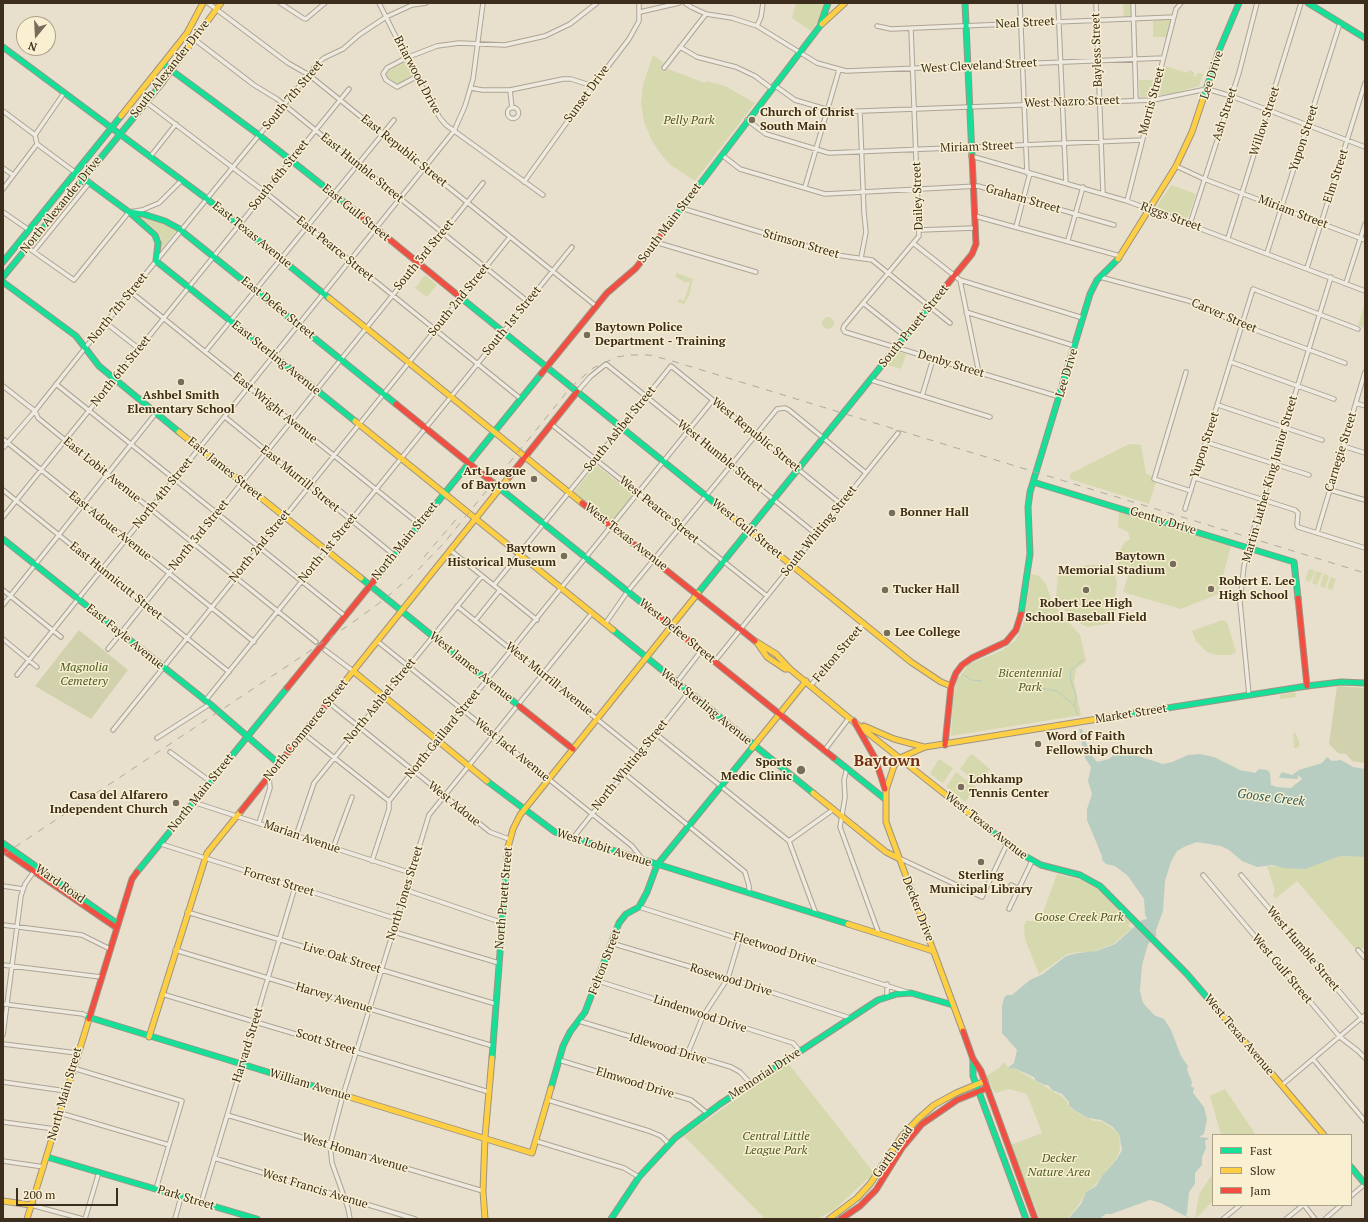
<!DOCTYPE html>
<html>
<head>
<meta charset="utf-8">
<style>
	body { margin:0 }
	#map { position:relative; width:1368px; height:1222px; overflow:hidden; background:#e8e0cc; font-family:"PT Serif",serif }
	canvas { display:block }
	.frame { position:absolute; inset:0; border:4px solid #3c2d1c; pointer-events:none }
	.legend { position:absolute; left:1212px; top:1134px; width:140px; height:72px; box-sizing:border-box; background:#f9efd1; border:1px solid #ada189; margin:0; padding:5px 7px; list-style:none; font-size:12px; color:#3c2d1c }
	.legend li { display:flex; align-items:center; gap:8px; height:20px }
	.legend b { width:20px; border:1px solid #ada189 }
	.north { position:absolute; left:16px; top:16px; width:40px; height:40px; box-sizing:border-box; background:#f9efd1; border:1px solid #ada189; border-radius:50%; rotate:198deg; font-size:11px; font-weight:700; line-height:16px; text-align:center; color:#3c2d1c }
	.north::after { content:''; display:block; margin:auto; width:14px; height:18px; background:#786c5a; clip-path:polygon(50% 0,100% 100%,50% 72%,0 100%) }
	.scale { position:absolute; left:16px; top:1188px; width:102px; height:18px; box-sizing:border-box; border:2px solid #3c2d1c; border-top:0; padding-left:5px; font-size:12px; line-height:14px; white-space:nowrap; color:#3c2d1c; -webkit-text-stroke:3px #f9efd1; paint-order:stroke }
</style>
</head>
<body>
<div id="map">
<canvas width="1368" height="1222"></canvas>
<div class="frame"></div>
<ul class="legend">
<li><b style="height:5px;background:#16e098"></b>Fast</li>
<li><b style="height:5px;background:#ffcf43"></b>Slow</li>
<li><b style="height:5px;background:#f24e42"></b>Jam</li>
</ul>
<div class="north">N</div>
<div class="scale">200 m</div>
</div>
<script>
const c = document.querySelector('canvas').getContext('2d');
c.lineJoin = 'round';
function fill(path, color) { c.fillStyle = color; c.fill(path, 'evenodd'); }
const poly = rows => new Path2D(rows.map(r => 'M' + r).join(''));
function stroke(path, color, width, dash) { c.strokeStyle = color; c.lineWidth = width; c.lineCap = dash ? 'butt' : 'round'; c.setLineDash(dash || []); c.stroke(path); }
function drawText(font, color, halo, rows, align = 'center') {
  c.font = font + ' "PT Serif",serif'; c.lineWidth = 3; c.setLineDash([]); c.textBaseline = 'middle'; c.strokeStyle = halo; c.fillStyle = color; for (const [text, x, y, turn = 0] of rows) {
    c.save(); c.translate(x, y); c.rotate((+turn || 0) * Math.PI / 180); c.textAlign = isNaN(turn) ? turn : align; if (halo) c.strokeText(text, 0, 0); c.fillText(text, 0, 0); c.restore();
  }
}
const green = poly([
	[796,3,826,3,819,20,811,31,792,18],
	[1123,3,1131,3,1132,16,1124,17],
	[1169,18,1171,20,1167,37,1153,37,1153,19],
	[653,55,664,63,660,69,664,72,668,69,705,83,706,81,725,86,755,103,695,181,672,166,663,157,652,141,644,122,641,104,643,85],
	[404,62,407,63,413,75,412,77,398,84,395,84,387,78,387,72],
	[1165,66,1188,73,1189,70,1194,72,1194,76,1196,77,1197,73,1203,74,1199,86,1175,93,1159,95],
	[1139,80,1154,80,1150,96,1140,97],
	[1171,185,1196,194,1187,220,1155,209],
	[141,215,164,223,175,230,175,232,160,251,161,239,157,231,138,216],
	[677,273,693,279,689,296,684,304,678,302,679,299,684,301,690,282,684,282,675,276],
	[425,275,437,285,427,297,415,288],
	[1365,303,1365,328,1358,325],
	'822 323a6 6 0 1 1 12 0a6 6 0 1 1-12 0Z',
	[898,352,906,354,901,369,888,365],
	[1129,444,1141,445,1146,474,1152,476,1156,482,1149,504,1070,479,1070,474],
	[596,465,634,495,613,523,574,492],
	[1119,511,1231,546,1218,594,1181,609,1123,592,1128,576,1119,574,1118,555,1124,543,1130,539,1128,532,1118,527],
	[1086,565,1098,565,1110,568,1114,572,1117,583,1114,604,1118,606,1108,624,1087,627,1081,624,1067,613,1056,597,1058,575],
	[1309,569,1315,571,1310,582,1305,580],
	[1316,571,1322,573,1317,585,1312,583],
	[1031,574,1039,576,1046,584,1053,604,1080,635,1086,661,1076,669,1074,682,1081,715,951,736,953,699,957,680,969,664,1001,651,1015,641,1023,625],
	[1324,574,1329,576,1325,588,1320,586],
	[1331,577,1336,579,1332,590,1327,588],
	[1222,620,1227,622,1236,652,1230,655,1217,655,1207,652,1196,641,1192,631],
	[1295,692,1296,697,1280,699,1280,695],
	[1293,732,1296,734,1300,745,1297,748,1294,748],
	[972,754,990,769,980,783,978,783,960,769,970,755],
	[939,759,953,768,943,783,930,774],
	[956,772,976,787,966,801,964,801,946,787],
	[1340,856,1365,857,1365,946,1358,952,1297,881,1276,898,1273,896,1275,890,1267,866,1304,869],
	[1057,874,1081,880,1098,889,1131,922,1128,926,1132,928,1113,944,1093,952,1078,952,1067,954,1039,974,1025,939,1024,926,1026,921,1040,921],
	[1004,1062,1009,1069,1014,1068,1061,1096,1067,1101,1069,1107,1079,1114,1094,1121,1101,1121,1115,1130,1119,1134,1120,1150,1116,1159,1094,1186,1086,1192,1079,1204,1067,1219,1040,1219,1011,1145,1042,1133,1027,1094,1009,1089,995,1093,986,1076,998,1069],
	[788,1063,874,1173,834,1210,817,1219,765,1219,684,1136],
	[1225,1089,1256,1135,1221,1135,1210,1096],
	[1213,1173,1213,1201,1195,1219,1199,1194]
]);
const cemetery = poly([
	[79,630,128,670,91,719,35,686],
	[1337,686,1365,688,1365,763,1352,761,1346,754,1338,753,1329,744]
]);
const water = poly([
	[1079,729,1082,729,1089,752,1097,762,1109,759,1116,753,1135,755,1163,764,1172,762,1188,755,1200,754,1214,757,1240,770,1255,773,1259,769,1267,770,1270,773,1271,785,1277,787,1291,788,1302,779,1298,775,1298,779,1281,778,1279,777,1282,772,1292,775,1299,770,1322,763,1327,757,1332,761,1341,760,1353,767,1365,769,1365,857,1340,856,1305,869,1284,868,1272,865,1257,867,1242,861,1229,850,1221,846,1197,842,1186,846,1177,851,1171,862,1165,881,1163,911,1156,930,1156,936,1148,944,1142,965,1140,991,1143,1003,1154,1015,1164,1019,1171,1030,1181,1056,1188,1066,1187,1070,1192,1082,1191,1086,1194,1088,1193,1093,1204,1107,1207,1119,1204,1134,1199,1137,1209,1138,1205,1141,1206,1148,1202,1157,1202,1165,1195,1173,1195,1184,1189,1192,1187,1213,1185,1216,1161,1203,1150,1200,1111,1214,1106,1214,1099,1219,1068,1219,1081,1204,1086,1192,1096,1186,1102,1176,1117,1159,1122,1150,1119,1134,1113,1127,1101,1120,1088,1118,1077,1112,1069,1106,1069,1102,1062,1094,1052,1090,1048,1085,1045,1085,1036,1081,1034,1077,1014,1068,1009,1069,1008,1068,1014,1063,1017,1050,1002,1033,1002,1006,1004,998,1007,995,1012,995,1030,980,1043,974,1066,956,1078,953,1097,951,1115,944,1142,920,1147,919,1145,914,1144,899,1128,876,1115,866,1106,864,1102,860,1102,856,1087,820,1087,809,1092,794,1088,781,1091,767,1085,758]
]);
const stream = poly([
	[963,674,971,680,982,681],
	[1015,688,1034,687,1057,691,1075,706,1078,716],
	[1075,705,1076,695,1071,682,1070,671,1083,660],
	[1186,1215,1189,1219]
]);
const street = poly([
	[208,3,288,63,309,75,596,306],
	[280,3,303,18,306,19,325,3],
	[379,3,411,67,440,118,446,125,543,195],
	[685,3,691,7,706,14,732,18,757,26,817,63,846,71,1163,58],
	[1020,3,1027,173],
	[1058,3,1066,183],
	[1096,3,1103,193],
	[1133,3,1136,100],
	[640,12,679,3],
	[757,26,761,17,763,3],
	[877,26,891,29,1174,17],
	[911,29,919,236,844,326,843,329,845,332,1060,397],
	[194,39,254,85,277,99,527,301],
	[680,47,697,57,736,67,755,76,771,88],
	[664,68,706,14],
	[416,77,397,87,386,80,383,74,387,68,406,58,437,46,459,43,505,45,545,36,570,24,597,3],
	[774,85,795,100,836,112,1153,100,1207,89,1231,96,1365,147],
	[471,88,482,90,510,90,563,79,571,79,593,86],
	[510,90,512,108],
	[146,102,265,192,521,399],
	'507.5 113a5.5 5.5 0 1 1 11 0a5.5 5.5 0 1 1-11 0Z',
	[3,111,35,135],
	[860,112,864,213,866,232,861,258],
	[747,120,766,134,829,153,1142,140],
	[37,144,76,173],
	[722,155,740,169,825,194,978,186,1114,225],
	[971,156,1127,201,1365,291],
	[150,157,176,124],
	[1176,166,1204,179,1365,240],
	[3,168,13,175],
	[524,182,593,86,629,39,639,21,639,3],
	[805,187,839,70],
	[3,189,37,144,35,135,64,93],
	[1127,201,1176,9,1181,3],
	[681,208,836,255,872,260,950,323],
	[3,212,29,230],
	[975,216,1120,256],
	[1190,224,1239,73,1257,3],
	[1016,227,1030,173],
	[920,230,975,228],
	[1228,238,1301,3],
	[1068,240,1083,187],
	[655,242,756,272],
	[913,243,960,280,1083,318],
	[27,247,74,280,129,212,142,210,159,203,182,180],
	[34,251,90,182],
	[1267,253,1340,23],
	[1307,268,1365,83],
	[1100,277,1189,301,1242,325,1345,363],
	[960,280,979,373],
	[1346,283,1365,224],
	[131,292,419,524],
	[863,303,906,337],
	[966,312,1075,346],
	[106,323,138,348],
	[205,352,394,120],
	[1231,362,1334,399],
	[1186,372,1154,479,1191,491],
	[871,380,990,417],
	[56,384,345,616],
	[3,386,35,411,38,418,65,440,316,642],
	[577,392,590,377,606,364,816,534],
	[922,396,933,359],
	[1356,403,1365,406],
	[1218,405,1322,440],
	[225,417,394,555],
	[551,424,767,596],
	[3,439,254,642],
	[1206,442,1309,475],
	[1343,446,1365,453],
	[3,448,35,411,85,348,318,63,324,58,343,49,359,35,386,17,412,5,426,3],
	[1195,478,1295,510,1298,513,1297,525,1298,527,1365,548],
	[3,490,229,672],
	[1330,490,1365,500],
	[1185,509,1253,289,1358,329],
	[3,517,349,89],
	[1317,533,1365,372],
	[450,550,537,620],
	[494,585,671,366,841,504],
	[3,590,61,637],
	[3,605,156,413],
	[457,606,639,753],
	[475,621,500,590],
	[605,624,628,591,777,409,785,408,789,410,866,473],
	[3,639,37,667],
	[377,641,632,846,643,860],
	[108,649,483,183],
	[325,650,353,671],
	[715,661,898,433],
	[17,675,454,131,465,106,473,79,483,3],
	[677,682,701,651],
	[811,685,864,623],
	[1249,695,1240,602,1244,566,1251,538,1331,277],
	[205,701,572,247],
	[328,702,490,832,509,839],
	[113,730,510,237],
	[303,733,389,801],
	[656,734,789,841,816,914],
	[157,738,210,704],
	[824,751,849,718],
	[170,752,211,782],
	[847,768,844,780,845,797,840,827,879,934],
	[624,773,745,872,749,886,749,893],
	[193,802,411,873],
	[259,823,270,788,269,776],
	[296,836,314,783,482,576],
	[573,838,689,692],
	[789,841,834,809],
	[161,844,397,919],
	[333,848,352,797],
	[899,858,982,897,1007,844],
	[372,861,389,809,389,801,713,400],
	[1203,875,1340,1037,1358,1051,1365,1058],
	[1241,875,1365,1022],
	[1011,885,1019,889],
	[3,886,23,889],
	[406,890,503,923],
	[639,907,910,993],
	[1009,909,1032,861],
	[187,912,496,1004],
	[3,925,82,935,110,949],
	[394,932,499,963],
	[611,943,728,978,850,1018],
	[175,950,493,1046],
	[1358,950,1365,958],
	[3,965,101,977],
	[598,981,793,1043,800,1051],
	[162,994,489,1092],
	[887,996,887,984],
	[3,1004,83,1014,88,1017],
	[579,1021,731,1067,740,1072,751,1084],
	[3,1035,21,896,25,884,35,870],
	[3,1044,77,1053],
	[687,1055,703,1016,728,978,740,938],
	[1313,1059,1365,1121],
	[559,1060,691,1100,707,1113],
	[73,1068,182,1101,156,1189],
	[3,1082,66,1091],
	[1282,1085,1365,1015],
	[548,1100,649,1131,661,1136,668,1143],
	[60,1113,169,1145],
	[227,1115,483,1191],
	[3,1122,55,1129],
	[536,1141,624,1168,639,1177],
	[214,1158,415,1219],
	[3,1161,44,1167],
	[1351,1196,1365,1184],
	[201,1203,295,887],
	[31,1205,83,1219],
	[1304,1205,1315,1219],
	[85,1219,99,1172],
	[175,1219,181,1197],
	[350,1219,348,1208,332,1163,330,1145,343,1095,429,815,592,613],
	[1223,1219,1240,1205],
	[1286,1219,1303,1205],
	[1325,1219,1341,1205]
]);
const fast = poly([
	[965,3,972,156],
	[1308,3,1365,38],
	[3,47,207,199,329,298],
	[163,64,259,135,345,203],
	[1203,99,1218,53,1239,3],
	[76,173,129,212,143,214,165,221,178,228,396,404],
	[129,212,155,235,158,243,156,261,355,421],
	[672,221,820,26,828,3],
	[3,262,121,116],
	[3,277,162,83],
	[3,282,76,336,99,366,179,432],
	[460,297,726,512],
	[492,482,647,607],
	[1033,482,1294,562,1298,598],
	[3,539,210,704,278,763],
	[377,577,541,374],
	[361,578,519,706],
	[698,593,937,297],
	[1021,614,1030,554,1028,507,1030,492,1090,294,1097,280,1118,259],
	[613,630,813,793],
	[1104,718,1307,686,1341,682,1365,683],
	[834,758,885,799],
	[487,781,555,832,848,924],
	[989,829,1016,851,1041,865,1080,875,1100,886,1187,974,1217,1009],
	[3,843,118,924],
	[137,872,287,688],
	[88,1017,343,1095],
	[492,1058,508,847],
	[973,1059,973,1076,1026,1219],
	[551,1088,563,1046,570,1032,585,1012,619,923,626,914,639,907,647,892,657,865,752,748],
	[47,1157,257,1219],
	[1351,1167,1365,1184],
	[611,1219,639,1177,675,1138,720,1104,878,1000,897,994,911,993,953,1005]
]);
const slow = poly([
	[822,24,845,3],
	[162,83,221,3],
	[121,116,187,33,203,3],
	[1118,259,1176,166,1192,132,1203,99],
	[329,298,582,503],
	[355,421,613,630],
	[179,432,361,578],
	[726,512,911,662,941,682,951,686],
	[755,641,776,654,790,669,849,718,989,829],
	[758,644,767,657,785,669,790,669],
	[353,671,487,781],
	[334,695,509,477],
	[864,726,894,739,924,747],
	[752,748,806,681],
	[900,758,925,747,1104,718],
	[900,758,894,766,886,790,886,822,963,1031],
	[813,793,886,852,898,858],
	[508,847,513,829,520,815,698,593],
	[848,924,933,951],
	[1217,1009,1324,1135],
	[149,1037,207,853,241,811],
	[343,1095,532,1153,551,1088],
	[3,1201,31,1205],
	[27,1219,89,1019],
	[485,1219,483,1191,485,1137,492,1058],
	[829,1219,857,1198,870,1184,902,1136,918,1119,934,1105,956,1093,985,1081]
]);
const jam = poly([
	[345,203,460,297],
	[937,297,972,254,976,244,972,156],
	[541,374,607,293,636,268,672,221],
	[396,404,492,482],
	[509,477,577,392],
	[582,503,755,641],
	[1298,598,1307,686],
	[647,607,834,758],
	[287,688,377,577],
	[519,706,573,749],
	[854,721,875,758,885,789],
	[945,745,951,686,956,673,962,665,972,658,1006,642,1016,630,1021,614],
	[241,811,334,695],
	[3,850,117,928],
	[89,1019,132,879,137,872],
	[963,1031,973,1059,981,1071,1035,1219],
	[841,1219,860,1206,876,1190,902,1148,922,1124,957,1100,987,1088]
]);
const rail = poly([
	[424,557,459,516],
	[3,855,352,623,386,598,417,571,444,543,571,387,593,368,617,357,629,355,649,355,669,360,1365,573]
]);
const markers = [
	[752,120,4,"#786c5a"],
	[587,335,4,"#786c5a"],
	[181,382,4,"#786c5a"],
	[534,479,4,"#786c5a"],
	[892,513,4,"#786c5a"],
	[564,556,4,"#786c5a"],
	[1173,564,4,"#786c5a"],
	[1211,589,4,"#786c5a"],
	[885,590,4,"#786c5a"],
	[1086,590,4,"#786c5a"],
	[887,633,4,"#786c5a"],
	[1038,744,4,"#786c5a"],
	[801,770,5,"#786c5a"],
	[961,787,4,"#786c5a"],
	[176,803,4,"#786c5a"],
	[981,862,4,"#786c5a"]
];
const streetNames = [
	["Neal Street",1025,23,-3],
	["Bayless Street",1097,50,-92],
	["West Cleveland Street",979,66,-3],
	["South Alexander Drive",170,69,-52],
	["Briarwood Drive",417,75,62],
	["Lee Drive",1212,75,-72],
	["Sunset Drive",587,94,-54],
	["South 7th Street",293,95,-50],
	["Morris Street",1152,101,-75],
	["West Nazro Street",1072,102,-2],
	["Ash Street",1225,114,-72],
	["Willow Street",1265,121,-72],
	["Yupon Street",1304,138,-72],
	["Miriam Street",977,147,-2],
	["East Republic Street",404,151,39],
	["East Humble Street",362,168,39],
	["South 6th Street",279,175,-51],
	["Elm Street",1336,176,-72],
	["Dailey Street",918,196,-92],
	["Graham Street",1023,199,16],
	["North Alexander Drive",61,205,-51],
	["Miriam Street",1293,212,21],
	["East Gulf Street",356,213,39],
	["Riggs Street",1171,217,20],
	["South Main Street",670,223,-53],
	["East Texas Avenue",252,235,39],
	["Stimson Street",801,244,16],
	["East Pearce Street",335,249,39],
	["South 3rd Street",424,255,-51],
	["South 2nd Street",459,300,-51],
	["North 7th Street",118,308,-51],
	["East Defee Street",278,308,39],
	["Carver Street",1224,316,23],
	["South 1st Street",512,321,-51],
	["South Pruett Street",914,326,-51],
	["East Sterling Avenue",276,358,39],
	["Denby Street",951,364,17],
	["North 6th Street",121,371,-51],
	["Lee Drive",1067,373,-73],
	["East Wright Avenue",275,408,39],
	["South Ashbel Street",620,429,-51],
	["West Republic Street",756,435,39],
	["Yupon Street",1205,445,-72],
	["Carnegie Street",1341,452,-73],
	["West Humble Street",720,456,39],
	["East James Street",225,469,39],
	["East Lobit Avenue",102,470,39],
	["East Murrill Street",300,479,39],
	["Martin Luther King Junior Street",1270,479,-74],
	["North 4th Street",163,493,-51],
	["West Pearce Street",659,510,39],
	["Gentry Drive",1163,521,17],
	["East Adoue Avenue",110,526,39],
	["West Gulf Street",747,529,39],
	["South Whiting Street",819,531,-51],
	["North 3rd Street",199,535,-51],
	["West Texas Avenue",626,537,38],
	["North Main Street",405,541,-51],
	["North 2nd Street",260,546,-51],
	["North 1st Street",328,548,-51],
	["East Hunnicutt Street",116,581,39],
	["West Defee Street",677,631,39],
	["East Fayle Avenue",125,637,39],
	["Felton Street",838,654,-50],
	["West James Avenue",471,667,39],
	["West Murrill Avenue",549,679,39],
	["North Ashbel Street",380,701,-51],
	["West Sterling Avenue",706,707,39],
	["Market Street",1131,714,-9],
	["North Commerce Street",306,730,-51],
	["North Gaillard Street",443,734,-51],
	["West Jack Avenue",512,750,39],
	["North Whiting Street",630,765,-51],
	["North Main Street",201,793,-51],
	["West Adoue",454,804,39],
	["West Texas Avenue",986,826,38],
	["Marian Avenue",302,837,19],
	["West Lobit Avenue",604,848,18],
	["Forrest Street",279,882,17],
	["Ward Road",60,884,35],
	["North Jones Street",405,893,-73],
	["North Pruett Street",504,898,-85],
	["Decker Drive",918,909,69],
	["Fleetwood Drive",775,949,17],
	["West Humble Street",1303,949,50],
	["Live Oak Street",342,958,17],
	["Felton Street",605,962,-69],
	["West Gulf Street",1282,969,50],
	["Rosewood Drive",731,980,17],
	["Harvey Avenue",334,998,17],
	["Lindenwood Drive",700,1014,18],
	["West Texas Avenue",1239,1035,50],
	["Scott Street",326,1042,17],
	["Harvard Street",248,1045,-73],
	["Idlewood Drive",668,1049,17],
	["Memorial Drive",765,1074,-33],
	["Elmwood Drive",635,1083,17],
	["William Avenue",310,1085,17],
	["North Main Street",65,1094,-74],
	["Garth Road",893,1152,-55],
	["West Homan Avenue",355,1153,17],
	["West Francis Avenue",315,1189,17],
	["Park Street",186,1198,17]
];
const poiNames = [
	["Church of Christ",760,113],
	["South Main",760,127],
	["Baytown Police",595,328],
	["Department - Training",595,342],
	["Ashbel Smith",181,396,"center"],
	["Elementary School",181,410,"center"],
	["Art League",526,472,"right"],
	["of Baytown",526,486,"right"],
	["Bonner Hall",900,513],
	["Baytown",556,549,"right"],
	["Historical Museum",556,563,"right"],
	["Baytown",1165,557,"right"],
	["Memorial Stadium",1165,571,"right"],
	["Robert E. Lee",1219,582],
	["High School",1219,596],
	["Tucker Hall",893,590],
	["Robert Lee High",1086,604,"center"],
	["School Baseball Field",1086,618,"center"],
	["Lee College",895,633],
	["Word of Faith",1046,737],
	["Fellowship Church",1046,751],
	["Sports",792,763,"right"],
	["Medic Clinic",792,777,"right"],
	["Lohkamp",969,780],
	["Tennis Center",969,794],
	["Casa del Alfarero",168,796,"right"],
	["Independent Church",168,810,"right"],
	["Sterling",981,876,"center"],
	["Municipal Library",981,890,"center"]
];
const parkNames = [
	["Pelly Park",689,121],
	["Magnolia",84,668],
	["Cemetery",84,682],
	["Bicentennial",1030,674],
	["Park",1030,688],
	["Goose Creek Park",1079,918],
	["Central Little",776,1137],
	["League Park",776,1151],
	["Decker",1059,1159],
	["Nature Area",1059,1173]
];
const waterNames = [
	["Goose Creek",1271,798,7]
];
const districtNames = [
	["Baytown",887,761]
];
fill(green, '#d6d8ad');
fill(cemetery, '#d1d2ad');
fill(water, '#b8cdc1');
stroke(stream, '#b8cdc1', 1);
stroke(street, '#ada495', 5.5);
stroke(fast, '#9c9485', 7);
stroke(slow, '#9c9485', 7);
stroke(jam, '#9c9485', 7);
stroke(street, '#eeeadf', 3.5);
stroke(fast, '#16e098', 5);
stroke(slow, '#ffcf43', 5);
stroke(jam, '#f24e42', 5);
stroke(rail, '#ada99f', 1, [7, 7]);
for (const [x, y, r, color] of markers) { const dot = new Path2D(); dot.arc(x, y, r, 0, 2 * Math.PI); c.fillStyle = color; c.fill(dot); stroke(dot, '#f9efd1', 1.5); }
drawText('12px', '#3c2d1c', '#f9efd1', streetNames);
drawText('bold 12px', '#3c2d1c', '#f9efd1', poiNames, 'left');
drawText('italic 12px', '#4a5b20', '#f9efd1', parkNames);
drawText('italic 13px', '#2a5e5d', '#f9efd1', waterNames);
drawText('bold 16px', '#6e2d17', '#f9efd1', districtNames);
</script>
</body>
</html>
